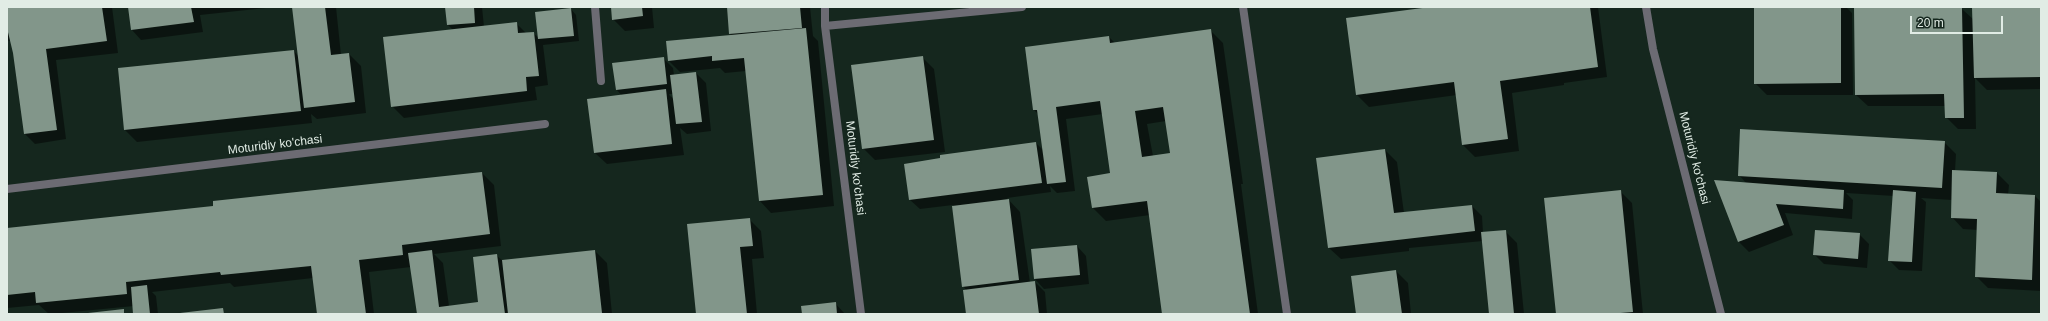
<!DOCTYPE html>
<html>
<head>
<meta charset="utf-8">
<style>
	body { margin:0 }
	#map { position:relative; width:2048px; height:321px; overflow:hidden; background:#15271e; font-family:Arial,sans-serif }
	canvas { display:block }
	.frame { position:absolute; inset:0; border:8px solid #e1ece5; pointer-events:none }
	.scale { position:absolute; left:1910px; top:16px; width:93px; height:18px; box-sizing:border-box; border:2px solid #e1ece5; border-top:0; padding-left:5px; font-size:12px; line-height:14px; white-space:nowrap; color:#e1ece5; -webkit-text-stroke:3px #15271e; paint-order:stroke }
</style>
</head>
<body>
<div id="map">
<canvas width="2048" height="321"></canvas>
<div class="frame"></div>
<div class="scale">20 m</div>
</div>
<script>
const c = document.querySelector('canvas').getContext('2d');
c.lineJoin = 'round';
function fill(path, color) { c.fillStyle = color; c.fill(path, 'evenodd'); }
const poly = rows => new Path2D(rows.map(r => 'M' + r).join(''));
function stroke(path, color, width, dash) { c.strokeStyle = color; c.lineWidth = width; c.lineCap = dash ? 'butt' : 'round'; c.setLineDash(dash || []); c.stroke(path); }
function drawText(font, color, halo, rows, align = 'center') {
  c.font = font + ' Arial,sans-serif'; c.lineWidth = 4; c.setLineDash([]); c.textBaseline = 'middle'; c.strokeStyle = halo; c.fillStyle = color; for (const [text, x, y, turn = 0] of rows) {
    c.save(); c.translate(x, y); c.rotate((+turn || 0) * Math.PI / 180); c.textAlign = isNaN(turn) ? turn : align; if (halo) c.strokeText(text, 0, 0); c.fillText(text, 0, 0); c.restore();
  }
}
const shadow = poly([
	[7,7,112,7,118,53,56,60,66,139,35,144,25,134,14,53,12,40,7,41],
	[129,7,275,7,200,15,203,32,141,40,132,30],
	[293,7,336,7,341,55,349,54,361,66,366,113,317,119,311,114,312,123,137,142,125,130,294,51,299,57],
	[446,7,482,7,484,27,516,23,527,34,533,33,539,38,571,9,576,15,579,41,543,45,548,85,535,87,537,100,404,118,392,106,453,30,448,25],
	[612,7,652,7,654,28,625,31,613,19],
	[728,7,810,7,813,36,818,41,834,206,771,213,760,201,746,71,725,73,720,68,680,72,669,61,733,36,730,34],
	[1437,7,1598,7,1607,77,1564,83,1564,85,1512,93,1519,151,1475,157,1463,145,1457,95,1369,107,1357,95],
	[1755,7,1846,7,1852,13,1853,95,1767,95,1755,83],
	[1855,7,1942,7,1944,9,1962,9,1974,20,1973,7,2041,7,2041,89,1987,90,1975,78,1976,129,1958,129,1946,117,1946,106,1868,106,1856,95],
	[1210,30,1223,43,1243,184,1241,184,1258,314,1163,314,1150,215,1106,221,1093,208,1111,174,1103,114,1066,119,1075,191,1057,193,1050,186,1051,192,1007,198,1020,212,1030,283,1035,282,1045,292,1047,314,967,314,967,291,963,286,953,205,920,209,910,200,1036,143,1043,150,1038,114,1034,110,1109,37,1115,43],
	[1166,121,1171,154,1153,156,1147,124],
	[922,57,934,69,945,152,875,160,863,148],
	[663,58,673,68,674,75,696,73,706,83,711,131,687,134,680,128,684,155,607,164,595,153,622,96,617,90],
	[669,94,674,94,674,99,670,96],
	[1944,142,1956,154,1955,171,1997,173,2009,185,2008,195,2035,196,2041,202,2041,291,1988,288,1976,276,1978,230,1963,229,1952,217,1952,200,1921,198,1926,202,1922,271,1899,270,1889,260,1894,196,1846,193,1853,200,1852,219,1785,213,1793,235,1749,252,1739,242,1716,181,1746,183,1739,175],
	[1385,150,1397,162,1404,213,1472,206,1482,216,1483,233,1505,231,1517,243,1524,314,1490,314,1483,241,1409,248,1409,251,1341,259,1329,248],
	[482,173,494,185,501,246,434,254,443,263,449,306,480,303,496,255,503,261,595,251,607,263,612,314,418,314,411,267,369,272,374,314,318,314,313,278,234,287,230,283,152,292,156,296,158,314,134,314,134,306,52,314,49,314,39,305,7,308,7,229,214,207],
	[1620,191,1632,203,1643,314,1557,314],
	[749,219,761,231,764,258,752,259,757,314,697,314],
	[1859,234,1869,244,1867,268,1824,264,1814,254],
	[1077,246,1086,256,1089,284,1044,289,1035,279],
	[1396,271,1408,283,1411,314,1357,314],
	[835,303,845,314,803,314]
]);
const building = poly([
	[7,7,102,7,107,41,46,49,57,130,24,134,13,53,7,28],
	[128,7,191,7,194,22,131,30],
	[292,7,325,7,331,55,349,53,355,102,304,108],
	[445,7,474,7,475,23,447,25],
	[611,7,642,7,643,16,612,20],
	[727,7,800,7,802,28,729,34],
	[1430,7,1590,7,1598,67,1500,81,1508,139,1462,145,1454,82,1356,95,1346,18],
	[1754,7,1841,7,1841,83,1754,84],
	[1854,7,1962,8,1964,118,1945,118,1944,94,1855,95],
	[1972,7,2041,7,2041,77,1974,78],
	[571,8,574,36,538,39,535,12],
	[517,22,518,33,534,32,539,76,526,77,527,91,391,107,383,37],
	[806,28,823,195,759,201,744,58,712,61,712,56,668,61,666,41],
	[1211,29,1250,314,1162,314,1147,201,1092,208,1087,177,1110,173,1100,101,1056,107,1066,182,1047,184,1037,110,1033,110,1025,47,1109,36,1110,43],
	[1163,107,1170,153,1142,157,1135,111],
	[294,50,301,111,124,130,118,68],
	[923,56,934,140,862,149,851,65],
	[664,57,667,84,616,90,612,63],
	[696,72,702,122,676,124,670,75],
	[666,89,672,144,594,153,587,99],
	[1740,129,1945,141,1942,188,1738,176],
	[1036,142,1042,183,909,200,904,164,940,158,940,155],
	[1385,149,1394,213,1472,205,1475,231,1328,248,1316,158],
	[1952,170,1997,172,1996,193,2035,195,2032,280,1975,277,1977,219,1951,218],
	[482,172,490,234,402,245,403,255,359,260,366,314,317,314,311,266,221,275,220,272,126,282,127,294,36,303,35,292,7,295,7,228,213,206,213,201],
	[1714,180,1844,190,1843,209,1776,204,1784,225,1738,242],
	[1621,190,1633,312,1608,314,1556,314,1544,198],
	[1893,190,1916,192,1912,262,1888,261],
	[1009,199,1019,280,962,287,952,206],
	[750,218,753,246,740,247,747,314,696,314,687,224],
	[1506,230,1514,314,1489,314,1481,232],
	[1815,230,1860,233,1858,259,1813,255],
	[1077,245,1080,275,1034,279,1031,249],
	[432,250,439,307,478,302,473,257,497,254,505,314,417,314,408,253],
	[595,250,602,313,508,314,502,260],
	[1396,270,1402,314,1356,314,1351,276],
	[1035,281,1039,314,966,314,963,290],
	[147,285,150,314,133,314,131,287],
	[836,302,837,314,802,314,801,306],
	[223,308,224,314,180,314,180,313],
	[124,309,124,314,88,314,88,313]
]);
const street = poly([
	[595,7,601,81],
	[825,7,825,26,861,314],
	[1243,7,1287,314],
	[1646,7,1653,49,1721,314],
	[825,26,1022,7],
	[7,189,545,124]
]);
const streetNames = [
	["Moturidiy ko'chasi",275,145,-7],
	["Moturidiy ko'chasi",1694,158,76],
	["Moturidiy ko'chasi",855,168,83]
];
fill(shadow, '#0007');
fill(building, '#82968a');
stroke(street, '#6c6b73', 8);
drawText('12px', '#e1ece5', '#15271e', streetNames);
</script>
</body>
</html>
